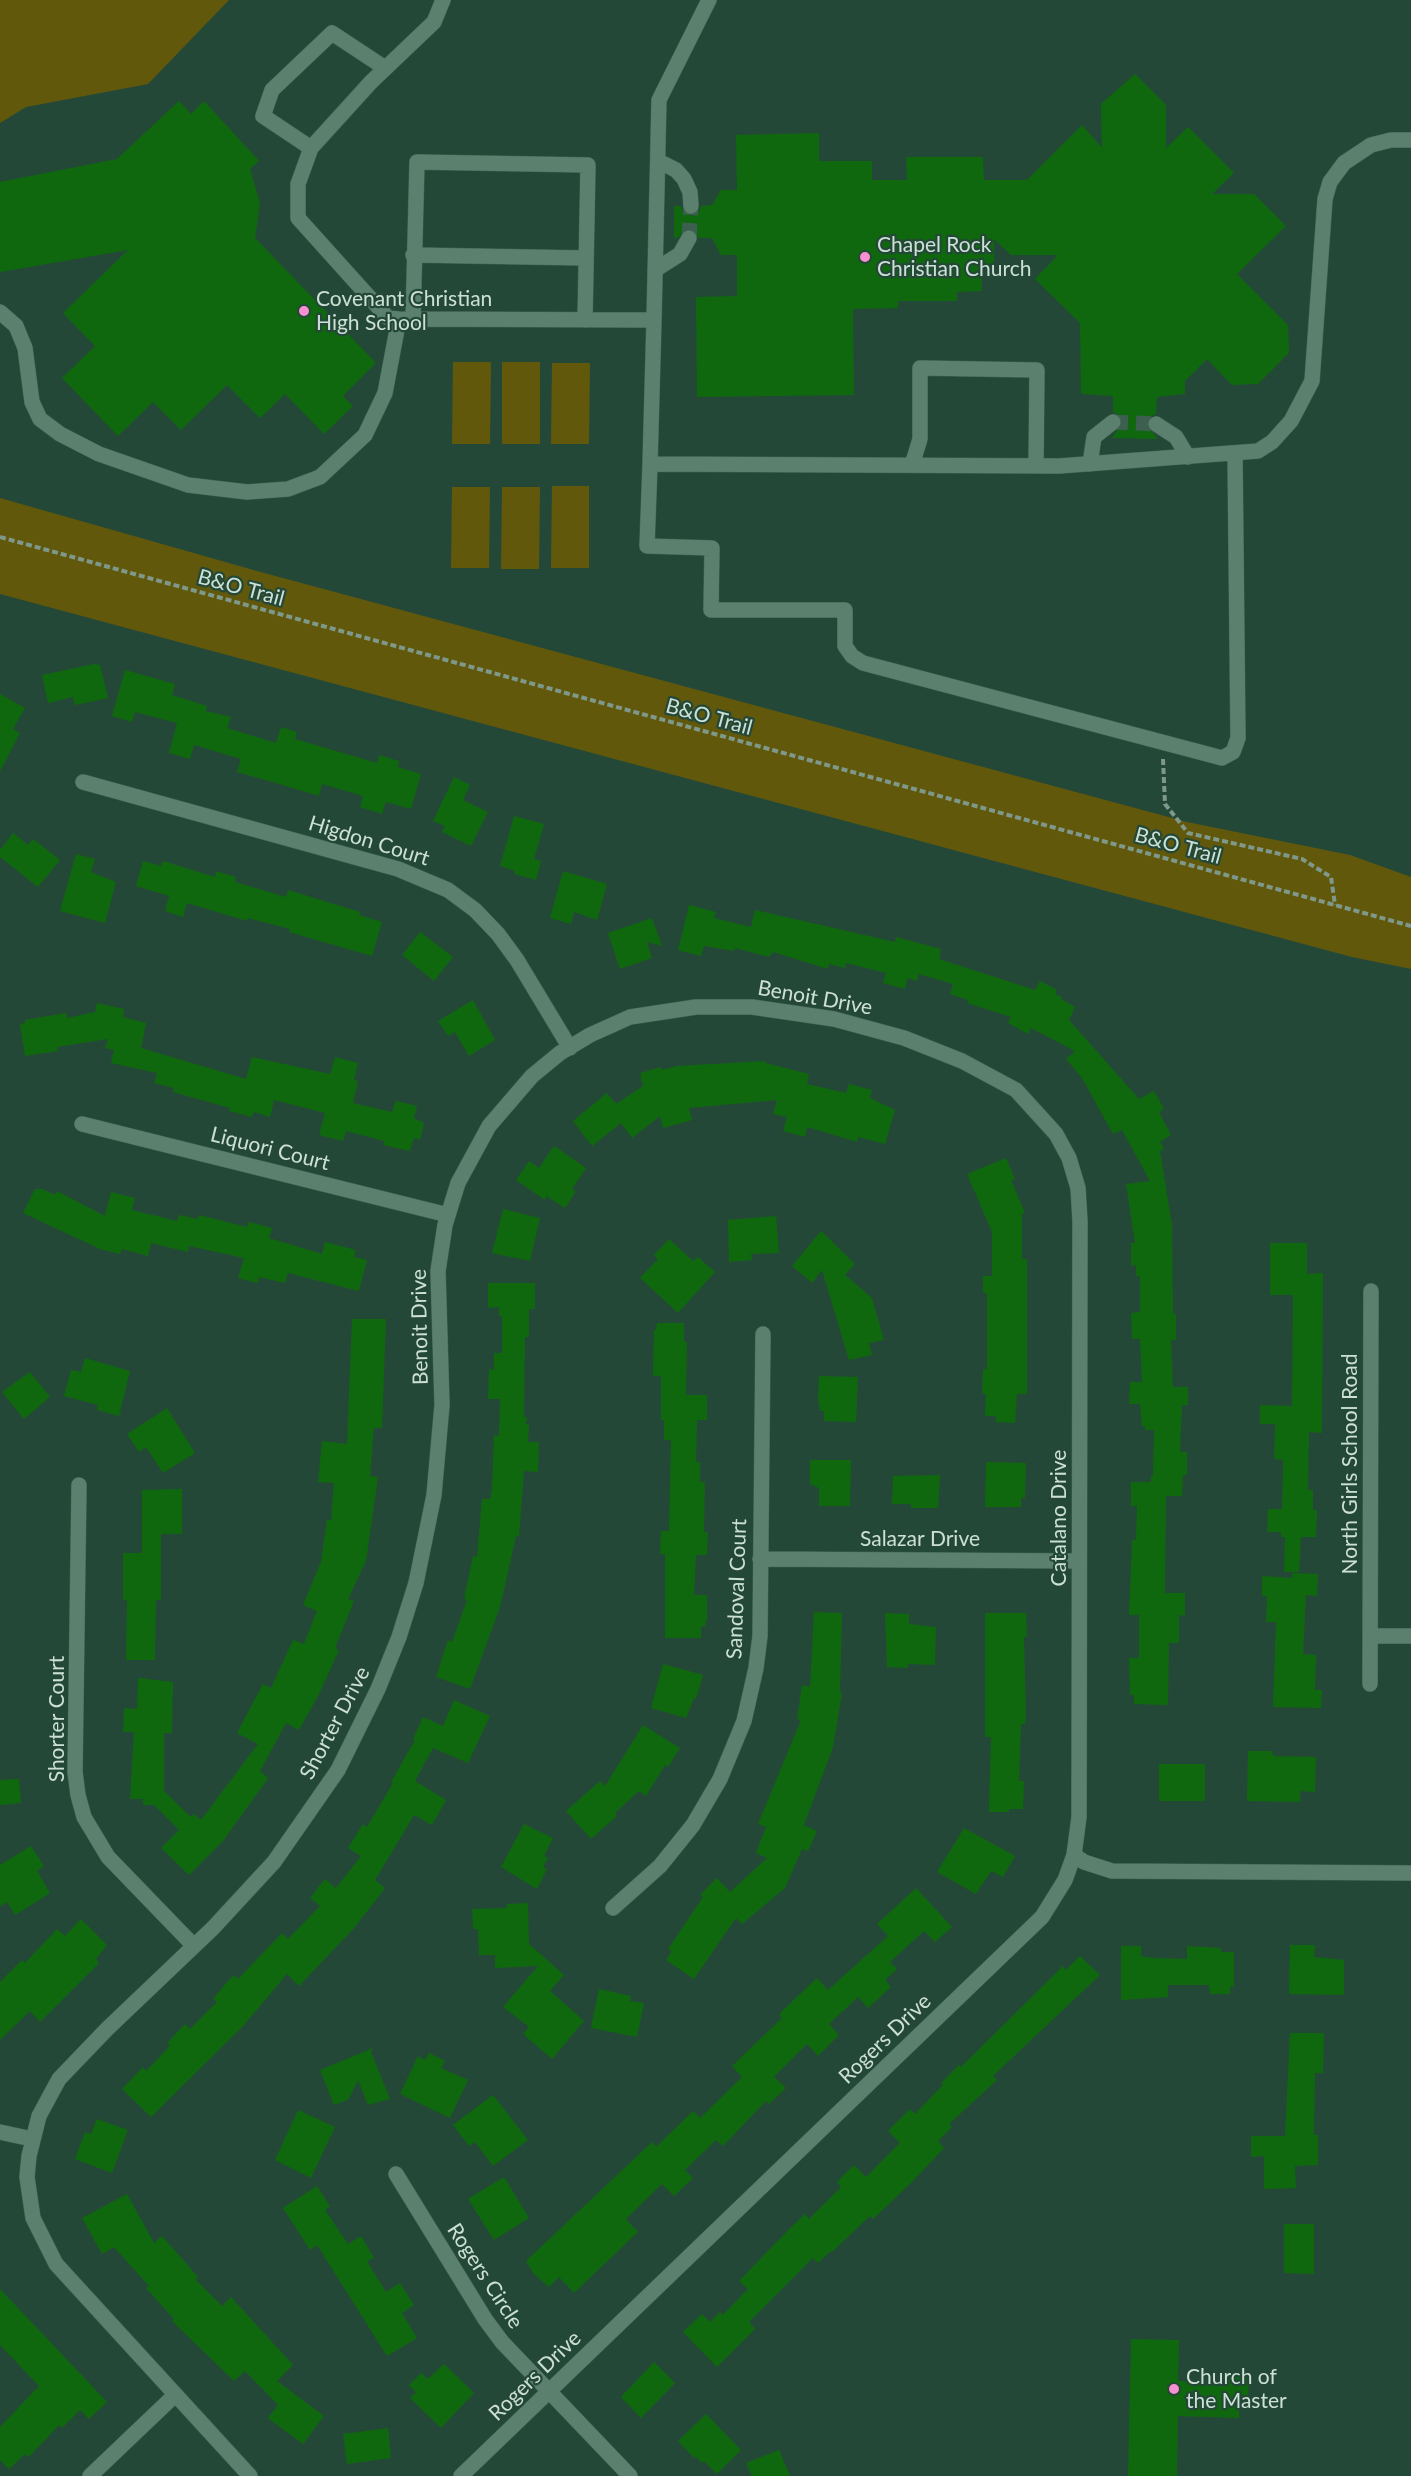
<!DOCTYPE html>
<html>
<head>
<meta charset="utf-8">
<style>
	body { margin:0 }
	canvas { display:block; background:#244838 }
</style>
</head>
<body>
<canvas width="1411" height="2476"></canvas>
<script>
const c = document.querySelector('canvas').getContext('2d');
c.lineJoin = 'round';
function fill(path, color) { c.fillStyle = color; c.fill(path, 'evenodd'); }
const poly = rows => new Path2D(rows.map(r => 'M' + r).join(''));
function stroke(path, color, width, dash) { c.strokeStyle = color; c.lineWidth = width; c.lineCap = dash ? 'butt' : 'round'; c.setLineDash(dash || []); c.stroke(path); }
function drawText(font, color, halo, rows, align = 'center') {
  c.font = font + ' Lato,sans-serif'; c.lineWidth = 4.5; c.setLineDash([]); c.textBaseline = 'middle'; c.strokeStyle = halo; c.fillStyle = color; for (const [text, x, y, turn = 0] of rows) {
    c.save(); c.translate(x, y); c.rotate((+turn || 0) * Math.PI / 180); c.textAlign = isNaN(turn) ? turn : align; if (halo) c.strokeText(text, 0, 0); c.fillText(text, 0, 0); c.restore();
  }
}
const green = poly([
	[0,0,229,0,148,84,26,107,0,123],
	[453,362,491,362,490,444,452,444],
	[502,362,540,362,540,444,502,444],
	[552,363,590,363,589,444,551,444],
	[552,486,589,486,589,568,551,568],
	[452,487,490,487,489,568,451,568],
	[502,487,540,487,539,569,501,569],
	[0,498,257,571,1187,822,1350,855,1411,877,1411,969,1352,957,0,594]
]);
const building = poly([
	[1135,74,1166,105,1166,148,1188,127,1234,173,1212,194,1254,194,1286,226,1237,274,1288,325,1289,353,1258,384,1232,385,1207,359,1185,381,1185,394,1157,397,1156,414,1148,418,1146,424,1158,439,1112,438,1123,421,1120,416,1113,412,1113,396,1081,394,1080,323,1035,279,1058,255,1011,255,994,239,994,267,981,267,982,291,957,292,957,301,898,301,898,308,853,309,854,395,697,397,696,297,737,296,737,255,721,255,712,238,699,238,693,229,685,229,678,238,674,238,674,206,681,206,683,212,692,216,699,211,701,206,712,205,721,190,737,190,736,135,819,133,819,161,872,161,872,180,907,180,906,157,983,157,984,180,1027,180,1082,125,1102,148,1101,104],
	[179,101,191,114,204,101,259,161,250,169,260,203,255,238,376,363,343,396,353,406,324,434,285,394,260,418,227,385,181,430,153,402,118,436,62,378,95,346,63,313,128,250,0,272,0,182,117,159],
	[94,664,100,665,108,698,75,705,73,697,48,703,42,675],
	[125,670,175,684,172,695,207,706,206,711,231,717,227,728,276,743,281,727,297,732,295,739,377,763,379,755,399,761,398,767,421,774,411,809,386,802,382,814,360,807,363,796,322,784,319,796,276,783,237,772,241,759,194,745,190,759,169,753,177,723,135,712,132,722,112,716],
	[0,694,25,708,13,729,20,733,0,771],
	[454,777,470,785,463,800,488,812,471,846,442,832,445,826,433,821],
	[514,816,544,824,534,859,541,861,536,880,514,874,515,871,500,866],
	[13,833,28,845,33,839,60,860,38,887,0,857,0,850],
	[76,854,95,859,91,872,116,882,105,923,60,911],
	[143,861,161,866,163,861,215,877,216,871,236,877,235,882,286,897,288,890,360,912,359,915,382,922,372,956,289,932,290,929,248,918,247,921,187,903,183,917,165,911,169,896,136,886],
	[563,871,607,884,597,920,574,912,571,924,550,918],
	[689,905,716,912,714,918,751,927,755,910,895,942,896,937,941,949,939,959,1035,990,1040,981,1057,990,1055,994,1062,997,1061,999,1075,1007,1069,1020,1139,1099,1154,1091,1164,1109,1159,1112,1171,1135,1160,1142,1164,1149,1160,1151,1172,1225,1173,1314,1176,1314,1176,1340,1171,1340,1173,1387,1188,1387,1188,1405,1182,1405,1180,1452,1187,1452,1187,1475,1183,1475,1182,1496,1166,1496,1166,1500,1165,1593,1185,1593,1185,1616,1179,1615,1179,1643,1169,1643,1168,1705,1134,1704,1134,1695,1130,1695,1129,1658,1139,1658,1139,1615,1129,1615,1132,1540,1136,1540,1137,1506,1131,1506,1131,1482,1151,1482,1151,1476,1153,1476,1154,1430,1145,1430,1145,1426,1142,1426,1140,1404,1129,1404,1130,1382,1142,1382,1140,1339,1132,1339,1131,1313,1140,1312,1140,1276,1136,1276,1136,1265,1131,1266,1131,1243,1135,1243,1126,1184,1150,1181,1122,1130,1113,1134,1082,1078,1066,1059,1075,1051,1031,1028,1028,1034,1008,1023,1011,1017,967,1003,968,1000,950,994,953,984,919,974,917,981,908,978,905,989,883,983,886,973,846,963,845,968,829,964,828,969,773,952,769,957,735,948,734,951,704,946,701,956,678,950],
	[652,918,662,946,647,942,652,958,620,969,608,933],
	[420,932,453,957,434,981,402,955],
	[473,1000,495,1040,469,1056,455,1032,448,1036,438,1021],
	[97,1003,124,1009,123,1017,146,1023,141,1048,246,1079,252,1057,330,1074,335,1057,358,1063,354,1080,358,1081,353,1103,392,1112,396,1101,417,1106,414,1118,424,1123,420,1140,414,1138,410,1151,383,1145,384,1141,346,1131,343,1141,319,1135,325,1113,274,1100,270,1117,254,1112,252,1117,229,1111,230,1108,173,1092,174,1088,154,1083,157,1073,111,1063,114,1050,105,1048,108,1039,57,1047,58,1051,25,1056,20,1024,25,1023,25,1020,66,1013,67,1018,95,1012],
	[765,1061,765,1063,809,1074,807,1084,846,1093,849,1084,872,1090,870,1098,895,1110,885,1144,858,1137,857,1142,807,1127,805,1137,783,1131,787,1117,773,1114,777,1100,689,1108,692,1120,663,1128,660,1116,632,1138,621,1123,592,1146,573,1121,607,1093,616,1104,643,1086,640,1073,661,1067,662,1070,677,1066],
	[554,1146,586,1168,572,1189,576,1191,565,1208,546,1196,545,1200,516,1180,529,1161,539,1168],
	[1006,1158,1015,1179,1011,1180,1025,1213,1022,1214,1022,1259,1027,1259,1027,1394,1017,1394,1015,1423,996,1422,996,1416,985,1416,986,1394,982,1393,983,1369,987,1370,987,1293,983,1293,983,1276,992,1276,992,1232,967,1174],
	[35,1189,42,1189,55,1195,57,1191,105,1216,111,1192,135,1198,132,1210,177,1221,179,1215,198,1219,199,1215,247,1227,249,1222,272,1228,269,1238,322,1254,325,1242,356,1250,354,1257,367,1260,359,1291,288,1273,285,1283,259,1277,258,1283,238,1278,244,1258,189,1246,188,1252,151,1243,148,1256,122,1249,120,1254,100,1249,23,1213],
	[503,1209,540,1218,530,1261,492,1253],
	[776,1216,779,1253,751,1254,752,1260,729,1262,728,1220],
	[821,1231,855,1264,845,1275,872,1298,884,1340,869,1343,872,1355,849,1360,822,1270,812,1283,792,1266],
	[669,1239,693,1261,698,1257,715,1272,678,1313,640,1278,658,1259,654,1255],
	[1270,1243,1307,1243,1307,1274,1323,1273,1322,1433,1309,1432,1308,1490,1313,1490,1313,1510,1317,1510,1316,1537,1301,1537,1299,1572,1284,1572,1285,1537,1281,1537,1281,1532,1267,1532,1268,1509,1282,1509,1283,1460,1274,1459,1275,1424,1260,1424,1260,1405,1292,1406,1293,1295,1270,1295],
	[488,1283,535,1283,535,1309,529,1309,529,1337,525,1337,524,1417,527,1417,526,1424,529,1424,528,1442,539,1442,538,1472,524,1471,519,1536,516,1536,500,1607,470,1689,436,1677,448,1640,452,1642,467,1600,464,1599,473,1556,477,1557,482,1499,490,1499,492,1488,494,1435,499,1436,500,1399,488,1399,489,1369,494,1370,494,1353,502,1353,502,1316,499,1316,499,1307,488,1308],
	[352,1319,386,1319,382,1428,374,1428,370,1476,378,1477,366,1561,348,1599,354,1601,335,1648,339,1650,319,1694,299,1730,286,1723,260,1771,268,1778,223,1841,189,1875,161,1848,179,1830,154,1805,143,1805,143,1799,130,1799,134,1732,123,1732,124,1708,137,1709,138,1678,173,1682,172,1733,164,1733,164,1791,191,1817,194,1814,201,1820,258,1744,237,1733,263,1684,271,1688,293,1640,304,1644,317,1611,303,1605,321,1562,327,1520,331,1520,334,1483,318,1482,322,1441,347,1444],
	[657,1323,684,1323,684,1342,687,1342,686,1395,707,1395,707,1420,697,1420,696,1462,700,1462,700,1482,705,1482,704,1532,708,1532,707,1555,696,1555,694,1595,707,1595,707,1618,705,1626,701,1627,701,1638,665,1638,665,1554,660,1554,661,1531,669,1531,671,1440,664,1440,664,1420,661,1420,661,1376,653,1376,654,1330,656,1330],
	[85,1358,130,1371,119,1416,97,1410,98,1405,64,1396,71,1370,81,1372],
	[30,1372,50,1397,24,1419,2,1392],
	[819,1376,858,1377,856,1422,824,1421,824,1411,820,1411,818,1399],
	[167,1408,195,1453,163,1473,146,1447,139,1452,127,1434],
	[810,1460,851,1460,850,1506,819,1506,819,1488,810,1484],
	[986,1462,1026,1463,1025,1498,1021,1498,1021,1507,985,1507],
	[940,1475,938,1508,911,1508,911,1504,892,1504,893,1476],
	[182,1489,182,1534,161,1534,161,1600,156,1600,155,1660,126,1660,127,1600,123,1600,123,1553,142,1553,142,1490],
	[1292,1573,1318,1574,1317,1596,1306,1595,1303,1654,1316,1655,1315,1690,1322,1690,1321,1708,1273,1707,1276,1622,1266,1622,1267,1596,1262,1596,1262,1576,1292,1578],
	[814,1612,842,1613,840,1692,842,1693,833,1747,804,1825,817,1831,808,1851,802,1849,785,1888,742,1924,736,1918,694,1979,666,1960,672,1951,668,1949,703,1897,700,1895,717,1878,730,1892,767,1858,756,1853,766,1827,758,1824,801,1720,797,1719,802,1685,810,1687],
	[885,1613,909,1614,909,1624,936,1627,935,1665,908,1664,908,1668,887,1667],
	[985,1613,1026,1613,1027,1637,1024,1637,1026,1715,1025,1724,1021,1724,1019,1781,1024,1781,1023,1809,1009,1809,1009,1812,989,1812,991,1737,985,1737],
	[663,1664,703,1675,696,1699,694,1698,686,1718,651,1708],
	[454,1700,490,1716,468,1763,433,1748,415,1781,446,1800,432,1825,414,1815,375,1880,385,1888,355,1927,299,1986,287,1974,244,2025,151,2117,122,2089,143,2067,146,2071,170,2046,167,2043,185,2024,190,2029,217,2002,213,1999,233,1975,238,1979,282,1933,288,1939,320,1906,310,1898,325,1879,336,1888,361,1856,348,1848,363,1824,367,1827,393,1783,391,1782,415,1740,413,1739,423,1717,443,1726],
	[643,1725,680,1748,668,1767,665,1765,646,1796,639,1791,615,1813,617,1816,591,1839,566,1811,600,1781,605,1786],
	[1248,1751,1271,1751,1274,1756,1316,1757,1315,1792,1300,1791,1300,1802,1247,1801],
	[1159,1764,1205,1764,1205,1801,1159,1801],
	[19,1779,21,1803,0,1805,0,1780],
	[524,1824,553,1838,544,1856,548,1858,543,1867,547,1869,537,1889,501,1867],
	[964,1828,1015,1856,1003,1877,991,1871,976,1894,937,1872],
	[31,1846,44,1866,37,1871,50,1893,15,1915,7,1902,0,1906,0,1865],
	[916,1888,952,1927,935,1942,924,1931,890,1962,897,1969,885,1980,891,1987,868,2008,858,1997,829,2024,839,2035,818,2056,807,2044,774,2077,786,2088,769,2104,766,2101,723,2146,716,2140,685,2170,693,2178,674,2196,662,2184,626,2219,638,2232,574,2293,559,2277,549,2287,534,2274,526,2261,652,2142,656,2147,693,2111,700,2118,742,2077,732,2066,782,2018,779,2014,817,1978,828,1990,888,1936,877,1924],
	[528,1903,529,1944,564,1975,550,1991,584,2021,552,2059,523,2034,529,2027,503,2007,538,1966,495,1968,495,1955,479,1955,478,1929,473,1929,472,1909,507,1908,507,1904],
	[81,1919,107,1945,96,1959,99,1963,40,2022,30,2011,0,2040,0,1982,22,1960,25,1963,57,1929,65,1936],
	[1290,1945,1315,1945,1314,1957,1344,1960,1344,1995,1289,1994],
	[1121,1946,1141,1946,1141,1956,1154,1958,1187,1959,1187,1946,1221,1948,1221,1952,1234,1952,1234,1987,1230,1987,1230,1994,1210,1994,1209,1985,1168,1985,1168,1997,1121,2000],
	[1080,1956,1100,1975,993,2076,997,2080,949,2124,952,2127,938,2141,944,2148,911,2183,873,2219,870,2216,832,2252,831,2251,818,2263,813,2258,749,2322,755,2329,717,2367,683,2332,702,2314,710,2322,720,2312,723,2315,748,2289,739,2281,790,2228,805,2214,809,2219,841,2187,837,2182,854,2165,866,2177,900,2143,888,2131,910,2109,915,2114,943,2085,941,2083,959,2065,961,2067,1063,1966,1066,1970],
	[599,1989,631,1996,630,2001,644,2003,637,2037,591,2028],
	[1290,2033,1324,2033,1323,2073,1315,2073,1314,2135,1318,2135,1318,2165,1295,2166,1296,2188,1264,2189,1264,2156,1251,2157,1251,2136,1285,2136],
	[373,2048,371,2052,390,2099,368,2105,358,2080,349,2099,334,2105,320,2070],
	[429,2053,445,2061,441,2068,468,2080,450,2118,400,2094,418,2056,425,2060],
	[493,2095,528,2140,493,2166,475,2142,469,2146,453,2125],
	[298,2110,335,2127,311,2178,275,2160],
	[97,2119,128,2130,112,2173,75,2159,85,2132,91,2134],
	[504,2177,529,2218,494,2240,468,2199],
	[317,2186,330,2206,325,2210,348,2244,361,2236,374,2258,367,2261,386,2292,400,2283,414,2305,402,2313,417,2338,387,2356,317,2245,310,2250,283,2208],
	[127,2194,154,2243,162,2236,198,2277,196,2280,222,2306,231,2297,293,2365,277,2381,324,2416,303,2444,268,2418,278,2405,245,2371,234,2381,172,2321,174,2319,146,2288,149,2286,114,2247,102,2254,82,2218],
	[1284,2224,1314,2224,1314,2274,1284,2273],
	[0,2289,107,2402,89,2419,80,2410,62,2428,59,2425,29,2457,25,2454,9,2469,0,2460,0,2427,39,2386,0,2345],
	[1131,2339,1179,2340,1178,2381,1227,2382,1227,2371,1249,2371,1248,2404,1239,2404,1239,2418,1178,2416,1177,2476,1128,2476],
	[654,2362,675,2383,641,2418,621,2397],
	[444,2364,474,2393,441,2428,410,2398,416,2392,409,2385,421,2373,428,2379],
	[706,2414,741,2450,717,2474,704,2461,702,2463,695,2456,694,2458,678,2441],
	[388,2428,391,2458,347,2464,343,2434],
	[779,2450,790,2476,752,2476,746,2463]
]);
const minorTunnel = poly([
	[689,238,691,206],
	[1113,422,1156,424]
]);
const path = poly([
	[0,537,1411,926],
	[1163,759,1165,804,1188,833,1302,859,1331,877,1335,905]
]);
const minor = poly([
	[443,0,434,22,371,82,311,148,298,184,298,218,388,318,399,319,654,320,659,100,709,0],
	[311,148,263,116,272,90,332,33,385,68],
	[658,161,676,170,684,179,690,192,691,206],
	[413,255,586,258],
	[655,270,680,254,689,238],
	[0,312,16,326,25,348,32,402,40,419,60,434,99,454,188,485,247,492,288,489,320,477,365,435,385,393,399,319],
	[413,320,417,162,588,165,585,320],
	[654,320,650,464,1059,466,1258,451,1272,442,1291,421,1312,381,1325,199,1330,182,1344,163,1371,145,1391,140,1411,140],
	[1156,424,1176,437,1188,457],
	[650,464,647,546,712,548,711,610,845,610,845,646,852,656,863,663,1222,758,1233,752,1238,738,1235,453],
	[1090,464,1094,437,1113,422],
	[912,465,920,439,920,368,1037,370,1036,466],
	[83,782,398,869,448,890,475,910,498,934,517,960,570,1048],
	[82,1124,448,1215],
	[79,1485,75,1772,78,1795,84,1817,108,1857,194,1946],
	[760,1559,1079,1561],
	[1370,1636,1411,1636],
	[1370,1684,1371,1291],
	[1074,1855,1084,1862,1112,1871,1411,1873],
	[613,1908,660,1866,693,1825,720,1779,744,1721,756,1668,760,1636,763,1334],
	[0,2132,32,2139],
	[396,2174,485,2319,502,2342,630,2476],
	[90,2476,175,2395],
	[250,2476,56,2264,33,2218,27,2177,29,2156,39,2116,59,2079,107,2029,213,1928,274,1862,338,1770,378,1689,399,1637,416,1583,434,1495,442,1405,438,1271,445,1225,458,1183,489,1126,532,1076,560,1053,590,1035,630,1017,696,1007,752,1007,834,1019,904,1038,962,1061,1016,1090,1056,1134,1069,1158,1078,1188,1080,1221,1079,1817,1074,1855,1065,1880,1042,1917,461,2476]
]);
const markers = [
	[865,257,6,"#f690d0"],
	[304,311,6,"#f690d0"],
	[1174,2389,6,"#f690d0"]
];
const poiNames = [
	["Chapel Rock",877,245],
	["Christian Church",877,269],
	["Covenant Christian",316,299],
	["High School",316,323],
	["Church of",1186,2377],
	["the Master",1186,2401]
];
const streetNames = [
	["B&O Trail",241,588,15],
	["B&O Trail",709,717,15],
	["Higdon Court",369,841,17],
	["B&O Trail",1178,846,15],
	["Benoit Drive",815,998,10],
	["Liquori Court",270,1149,14],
	["Benoit Drive",420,1327,-91],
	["North Girls School Road",1350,1464,-90],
	["Catalano Drive",1059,1518,-90],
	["Salazar Drive",920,1539],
	["Sandoval Court",737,1589,-88],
	["Shorter Court",57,1719,-90],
	["Shorter Drive",335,1723,-62],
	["Rogers Drive",885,2039,-44],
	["Rogers Circle",485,2276,57],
	["Rogers Drive",535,2376,-44]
];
fill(green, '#61580b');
fill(building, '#0f680d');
stroke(minorTunnel, '#3d5f50', 15, [15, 8]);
stroke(minor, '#436356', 16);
stroke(path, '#7e998c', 4, [6, 3]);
stroke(minor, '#5b816e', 15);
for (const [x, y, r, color] of markers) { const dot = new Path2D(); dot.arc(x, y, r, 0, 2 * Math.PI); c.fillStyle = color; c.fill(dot); stroke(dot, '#244838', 2); }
drawText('21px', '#cde0d6', '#244838', poiNames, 'left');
drawText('21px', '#cde0d6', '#244838', streetNames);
</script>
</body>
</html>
